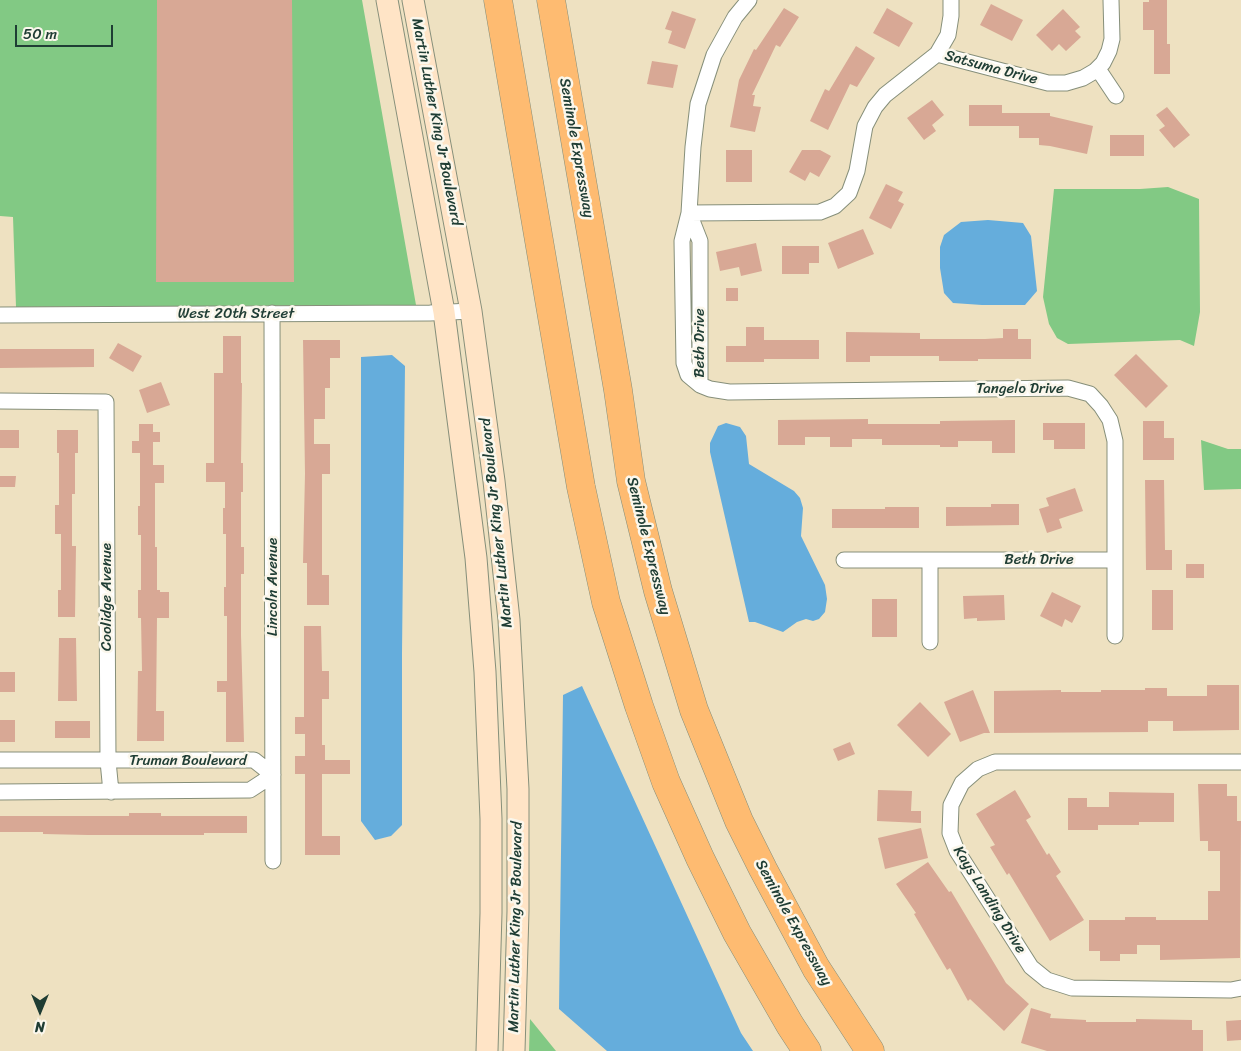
<!DOCTYPE html>
<html>
<head>
<meta charset="utf-8">
<style>
	body { margin:0 }
	#map { position:relative; width:1241px; height:1051px; overflow:hidden; background:#eee1c1; font-family:Sriracha,sans-serif }
	canvas { display:block }
	.north { position:absolute; left:15px; top:986px; width:50px; height:50px; -webkit-text-stroke:4px #fbf7ec; paint-order:stroke; rotate:180deg; font-size:14px; font-weight:700; line-height:20px; text-align:center; color:#1f3d34 }
	.north::after { content:''; display:block; margin:auto; width:18px; height:22px; background:#1f3d34; clip-path:polygon(50% 0,100% 100%,50% 72%,0 100%) }
	.scale { position:absolute; left:15px; top:25px; width:98px; height:22px; box-sizing:border-box; border:2px solid #1f3d34; border-top:0; padding-left:6px; font-size:15px; line-height:18px; white-space:nowrap; color:#1f3d34; -webkit-text-stroke:4px #fbf7ec; paint-order:stroke }
</style>
</head>
<body>
<div id="map">
<canvas width="1241" height="1051"></canvas>
<div class="north">N</div>
<div class="scale">50 m</div>
</div>
<script>
const c = document.querySelector('canvas').getContext('2d');
c.lineJoin = 'round';
function fill(path, color) { c.fillStyle = color; c.fill(path, 'evenodd'); }
const poly = rows => new Path2D(rows.map(r => 'M' + r).join(''));
function stroke(path, color, width, dash) { c.strokeStyle = color; c.lineWidth = width; c.lineCap = dash ? 'butt' : 'round'; c.setLineDash(dash || []); c.stroke(path); }
function drawText(font, color, halo, rows, align = 'center') {
  c.font = font + ' Sriracha,sans-serif'; c.lineWidth = 5; c.setLineDash([]); c.textBaseline = 'middle'; c.strokeStyle = halo; c.fillStyle = color; for (const [text, x, y, turn = 0] of rows) {
    c.save(); c.translate(x, y); c.rotate((+turn || 0) * Math.PI / 180); c.textAlign = isNaN(turn) ? turn : align; if (halo) c.strokeText(text, 0, 0); c.fillText(text, 0, 0); c.restore();
  }
}
const green = poly([
	[0,0,362,0,416,305,16,307,13,217,0,216],
	[1168,187,1199,199,1200,312,1194,346,1180,340,1068,344,1057,338,1049,324,1043,297,1054,189,1140,189],
	[1201,440,1228,449,1241,449,1241,489,1204,490],
	[530,1019,556,1051,529,1051]
]);
const water = poly([
	[988,220,1023,223,1031,236,1037,291,1025,305,982,305,953,303,944,293,940,268,940,247,944,235,961,222],
	[392,355,405,366,402,653,402,825,391,836,375,840,361,821,361,357],
	[726,423,740,427,746,436,749,464,794,491,800,498,803,508,801,536,825,585,827,599,825,612,819,619,813,621,806,619,797,622,783,632,755,622,749,622,710,452,710,443,718,426],
	[582,686,741,1033,753,1051,607,1051,559,1009,563,695]
]);
const building = poly([
	[157,0,292,0,294,282,156,282],
	[1149,0,1167,0,1167,44,1170,44,1170,74,1154,74,1154,30,1143,30,1143,2,1149,2],
	[991,4,1023,20,1012,41,980,25],
	[784,8,799,17,780,47,776,45,752,95,755,95,753,106,761,107,755,132,730,127,739,80,754,49,756,50],
	[887,8,913,23,899,47,873,33],
	[1063,9,1080,27,1075,31,1081,37,1066,51,1059,44,1052,51,1036,35],
	[672,11,696,19,685,49,668,43,672,31,665,29],
	[856,46,875,58,857,87,850,84,828,130,810,121,825,89,829,91],
	[652,61,678,65,673,88,647,84],
	[932,100,944,115,932,125,936,131,924,140,907,118],
	[969,105,1002,105,1002,113,1050,113,1050,116,1093,126,1087,154,1050,146,1039,145,1039,138,1019,138,1019,126,969,126],
	[1167,107,1190,135,1174,148,1159,130,1165,126,1156,115],
	[1110,135,1144,135,1144,156,1110,156],
	[726,150,752,150,752,182,726,182],
	[802,150,820,150,831,156,819,177,810,172,805,181,789,172],
	[886,184,903,192,898,201,904,204,891,229,869,218],
	[863,229,874,254,838,269,828,243],
	[756,243,762,271,741,276,739,267,720,271,716,252],
	[782,246,819,246,819,263,809,263,809,274,782,274],
	[726,288,738,288,738,301,726,301],
	[746,327,764,327,764,340,819,340,819,359,764,359,764,362,726,362,726,346,746,346],
	[1003,329,1018,329,1018,339,1031,339,1031,359,978,359,978,361,939,361,939,356,870,356,870,362,846,362,846,332,920,333,920,339,985,339,1003,338],
	[223,336,241,336,241,383,242,383,241,463,243,463,243,492,241,492,241,547,244,547,244,574,241,574,241,635,244,742,226,742,226,692,217,692,217,681,227,681,227,616,224,616,224,587,226,587,226,534,223,534,223,508,225,508,225,482,206,482,206,463,214,463,214,373,223,373],
	[303,340,340,340,340,358,330,358,330,388,325,388,325,419,314,419,314,444,330,444,330,474,322,474,322,575,329,575,329,605,307,605,307,563,303,563,305,474],
	[118,343,142,356,133,372,109,358],
	[0,349,94,349,94,367,0,368],
	[1136,354,1168,386,1146,408,1114,375],
	[161,382,170,405,147,413,139,390],
	[868,419,868,424,940,424,940,421,1015,420,1015,453,992,453,992,441,958,441,958,447,940,447,940,445,882,445,882,439,852,439,852,447,830,447,830,437,805,437,805,445,778,445,778,420],
	[1143,421,1164,421,1164,438,1174,438,1174,460,1143,460],
	[1043,423,1085,423,1085,449,1054,449,1054,440,1043,440],
	[139,424,153,424,153,432,160,432,160,442,153,442,153,465,164,465,164,483,155,483,155,547,157,547,157,590,160,590,160,592,169,592,169,618,157,618,156,711,164,711,164,741,137,741,138,671,142,671,141,618,138,618,138,590,141,590,141,535,138,535,138,506,140,506,140,453,132,453,132,441,139,441],
	[0,430,19,430,19,448,0,448],
	[57,430,78,430,78,453,75,453,75,494,72,494,72,546,76,546,75,617,58,617,58,590,61,590,61,534,55,534,55,505,59,505,59,453,57,453],
	[0,476,16,476,15,487,0,487],
	[1145,480,1164,480,1165,550,1172,550,1172,570,1146,570],
	[1075,488,1083,511,1059,519,1062,528,1047,533,1039,509,1049,506,1046,498],
	[991,504,1019,504,1019,525,946,526,946,507,991,507],
	[885,507,919,507,919,528,832,528,832,509,885,509],
	[1186,564,1204,564,1204,578,1186,578],
	[1152,590,1173,590,1173,630,1152,630],
	[1052,592,1081,606,1072,623,1065,619,1062,627,1040,616],
	[1004,595,1005,620,977,621,977,618,964,619,963,596],
	[872,599,897,599,897,637,872,637],
	[304,626,321,626,322,671,329,671,329,699,322,699,322,745,325,745,325,760,350,760,350,774,322,774,322,836,340,836,340,855,305,855,305,774,295,774,295,756,305,756,305,734,295,734,295,717,304,717],
	[59,638,76,638,77,701,58,701],
	[0,672,15,672,15,692,0,692],
	[1207,685,1239,685,1239,730,1173,731,1173,721,1148,721,1148,732,994,733,994,691,1061,690,1061,692,1101,692,1101,690,1145,690,1145,688,1167,688,1167,696,1207,696],
	[973,690,990,733,984,733,960,742,944,702],
	[920,702,951,734,928,757,897,725],
	[0,720,15,720,15,742,0,742],
	[55,721,90,721,90,738,55,738],
	[850,742,855,754,838,761,833,749],
	[1198,784,1227,784,1227,796,1237,796,1237,821,1241,821,1240,958,1160,960,1160,945,1137,945,1137,954,1120,954,1120,961,1100,961,1100,951,1089,951,1089,920,1125,920,1125,917,1156,917,1156,920,1208,920,1208,891,1220,891,1220,851,1208,851,1208,841,1200,841],
	[878,790,912,791,911,811,921,811,921,823,877,821],
	[1015,790,1031,817,1026,820,1047,855,1049,853,1061,872,1056,876,1084,920,1050,941,1009,873,1007,875,990,847,995,845,976,814],
	[1109,792,1174,793,1174,822,1139,822,1139,825,1098,825,1098,830,1068,830,1068,798,1087,798,1087,807,1109,807],
	[129,813,161,813,161,816,247,816,247,833,204,833,204,835,88,835,43,834,43,832,0,832,0,816,129,816],
	[921,828,928,858,885,869,878,838],
	[928,862,949,892,951,891,1006,983,1029,1004,1004,1031,970,999,968,1001,950,968,947,970,914,914,916,913,896,884],
	[1031,1008,1051,1014,1050,1018,1086,1020,1086,1022,1136,1022,1136,1019,1192,1020,1192,1030,1203,1030,1203,1051,1047,1051,1021,1043],
	[1241,1020,1241,1040,1227,1041,1226,1021]
]);
const street = poly([
	[749,0,735,17,714,55,698,104,693,147,689,213,682,241,684,363,688,375,700,385,710,389,729,392,1068,388,1090,394,1101,406,1110,420,1115,441,1115,636],
	[937,54,1048,83,1066,83,1083,78,1095,71,1103,63,1109,51,1112,39,1111,0],
	[1098,69,1116,96],
	[689,213,820,212,835,206,849,193,857,171,865,126,875,107,885,95,937,54,948,35,951,16,951,0],
	[689,213,700,241,700,385],
	[272,313,273,861],
	[0,315,430,313,471,311],
	[0,401,106,402,108,761,111,792],
	[844,560,1114,560],
	[930,642,930,560],
	[0,760,254,760,273,775,250,790,0,792],
	[1241,762,995,762,978,769,962,783,951,805,950,833,957,851,1031,967,1047,980,1072,988,1231,990,1241,988]
]);
const secondary = poly([
	[387,0,444,312,476,558,485,672,491,819,491,913,487,1051],
	[413,0,471,311,494,481,509,620,518,789,518,911,514,1051]
]);
const highway = poly([
	[498,0,581,487,606,602,639,706,666,782,700,858,737,933,790,1025,807,1051],
	[551,0,618,390,631,481,658,591,694,710,739,821,763,869,816,968,870,1051]
]);
const streetNames = [
	["Satsuma Drive",991,68,15],
	["Martin Luther King Jr Boulevard",436,122,79],
	["Seminole Expressway",576,148,80],
	["West 20th Street",236,314],
	["Beth Drive",700,343,-90],
	["Tangelo Drive",1020,389],
	["Martin Luther King Jr Boulevard",497,523,-96],
	["Seminole Expressway",648,546,76],
	["Beth Drive",1039,560],
	["Lincoln Avenue",273,587,-90],
	["Coolidge Avenue",107,597,-90],
	["Truman Boulevard",188,761],
	["Kays Landing Drive",989,900,58],
	["Seminole Expressway",793,923,61],
	["Martin Luther King Jr Boulevard",516,927,-89]
];
fill(green, '#82c984');
fill(water, '#65addc');
fill(building, '#d8a895');
stroke(street, '#868f7a', 17);
stroke(secondary, '#868f7a', 23);
stroke(highway, '#868f7a', 29);
stroke(street, '#fff', 15);
stroke(secondary, '#ffe4c6', 21);
stroke(highway, '#febb71', 28);
drawText('15px', '#1f3d34', '#fbf7ec', streetNames);
</script>
</body>
</html>
